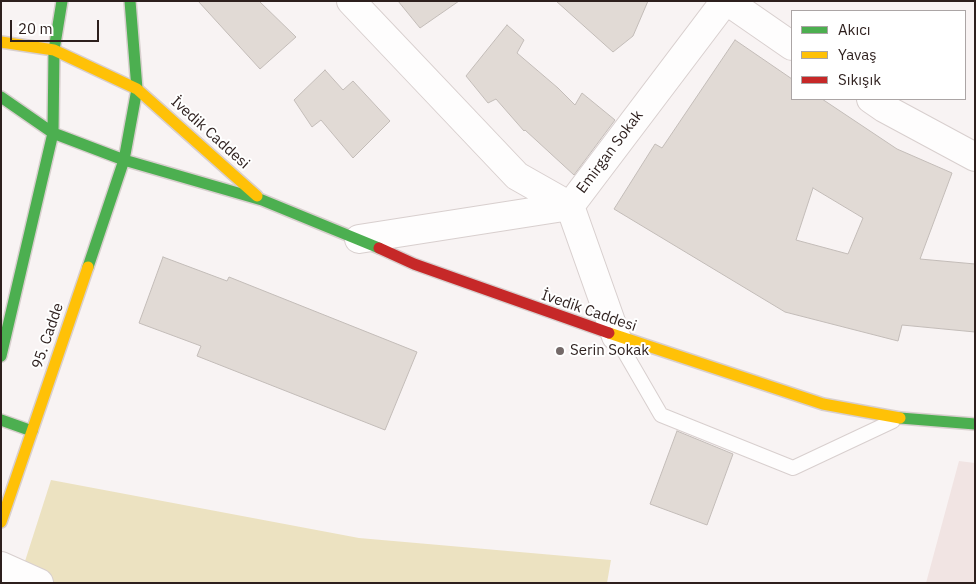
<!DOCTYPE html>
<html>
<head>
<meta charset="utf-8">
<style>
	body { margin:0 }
	#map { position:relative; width:976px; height:584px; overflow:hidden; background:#f8f3f3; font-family:"IBM Plex Sans",sans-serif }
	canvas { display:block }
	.frame { position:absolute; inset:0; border:2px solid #2d1f1d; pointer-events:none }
	.legend { position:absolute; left:791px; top:10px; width:175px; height:90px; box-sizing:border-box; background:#fff; border:1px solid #aba5a5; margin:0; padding:6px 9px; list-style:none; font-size:15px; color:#2d1f1d }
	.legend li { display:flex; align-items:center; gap:10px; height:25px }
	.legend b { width:25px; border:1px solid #aba5a5 }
	.scale { position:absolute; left:10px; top:20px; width:89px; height:22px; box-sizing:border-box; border:2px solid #2d1f1d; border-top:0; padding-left:6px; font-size:15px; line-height:18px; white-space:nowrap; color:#2d1f1d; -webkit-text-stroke:4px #fff; paint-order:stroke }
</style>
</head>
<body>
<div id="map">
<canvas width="976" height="584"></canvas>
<div class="frame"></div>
<ul class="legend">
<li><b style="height:6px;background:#4caf50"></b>Akıcı</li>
<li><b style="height:6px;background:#ffc107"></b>Yavaş</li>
<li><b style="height:6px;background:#c62828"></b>Sıkışık</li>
</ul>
<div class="scale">20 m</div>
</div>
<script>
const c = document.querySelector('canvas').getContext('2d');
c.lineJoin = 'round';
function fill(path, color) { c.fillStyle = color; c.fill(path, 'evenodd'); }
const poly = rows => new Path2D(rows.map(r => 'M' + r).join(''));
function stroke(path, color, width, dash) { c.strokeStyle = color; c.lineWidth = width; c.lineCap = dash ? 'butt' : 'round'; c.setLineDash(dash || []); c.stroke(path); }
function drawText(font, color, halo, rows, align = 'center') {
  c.font = font + ' "IBM Plex Sans",sans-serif'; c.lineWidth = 4; c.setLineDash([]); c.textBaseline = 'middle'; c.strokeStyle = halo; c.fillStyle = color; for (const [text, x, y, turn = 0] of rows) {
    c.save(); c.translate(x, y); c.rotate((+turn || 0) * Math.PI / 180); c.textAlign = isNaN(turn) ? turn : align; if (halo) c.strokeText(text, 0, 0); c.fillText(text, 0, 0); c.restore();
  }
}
const built = poly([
	[959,461,975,463,975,583,926,583]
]);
const green = poly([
	[51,480,359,538,611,560,607,583,18,583]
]);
const building = poly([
	[198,1,259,1,296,37,260,69,198,1],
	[398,1,459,1,420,28,398,1],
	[556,1,648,1,633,36,613,52,556,1],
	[507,25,524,40,517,53,558,88,575,105,582,93,615,120,574,175,525,130,524,131,496,99,488,103,466,76,507,25],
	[735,40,792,79,792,99,822,99,897,149,952,173,920,259,975,264,975,332,902,325,898,341,785,312,614,209,655,144,662,148,735,40],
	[813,188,863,218,848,254,796,240,813,188],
	[325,70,343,90,353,81,390,121,353,158,321,120,312,127,294,100,325,70],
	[163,257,227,281,229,277,417,352,385,430,197,356,201,346,139,323,163,257],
	[677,431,733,454,707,525,650,504,677,431]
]);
const lane = poly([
	[617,339,661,415,793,468,893,421]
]);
const street = poly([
	[351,1,517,176,570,206,616,336],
	[727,1,792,46],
	[871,99,884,108,975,157],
	[359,239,570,206,725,1],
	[1,566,39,583]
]);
const fast = poly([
	[1,97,53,133,124,160,262,200,379,248],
	[88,267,124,160,137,89,130,1],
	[1,356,53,133,54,50,62,1],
	[900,418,975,424],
	[1,420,32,431]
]);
const slow = poly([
	[1,42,54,50,137,89,257,196],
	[609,333,823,404,900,418],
	[1,522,88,267]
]);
const jam = poly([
	[379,248,414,264,609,333]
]);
const markers = [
	[560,351,5,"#746968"]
];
const streetNames = [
	["İvedik Caddesi",210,133,42],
	["Emirgan Sokak",610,152,-53],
	["İvedik Caddesi",589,311,19],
	["95. Cadde",48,336,-71]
];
const poiNames = [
	["Serin Sokak",570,351]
];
fill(built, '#f1e4e3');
fill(green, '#ece2c1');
fill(building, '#e1dad5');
stroke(building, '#c3bcb8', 1);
stroke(lane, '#d8cfce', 16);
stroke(street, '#d8cfce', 30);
stroke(fast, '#d8cfce', 14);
stroke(slow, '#d8cfce', 14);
stroke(jam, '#d8cfce', 14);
stroke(lane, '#fefdfd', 14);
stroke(street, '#fefdfd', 28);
stroke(fast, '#4caf50', 11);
stroke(slow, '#ffc107', 11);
stroke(jam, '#c62828', 11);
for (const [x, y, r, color] of markers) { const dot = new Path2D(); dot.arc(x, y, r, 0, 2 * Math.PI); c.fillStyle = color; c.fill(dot); stroke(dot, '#fff', 2); }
drawText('15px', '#2d1f1d', '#fff', streetNames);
drawText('15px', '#2d1f1d', '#fff', poiNames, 'left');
</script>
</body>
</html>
